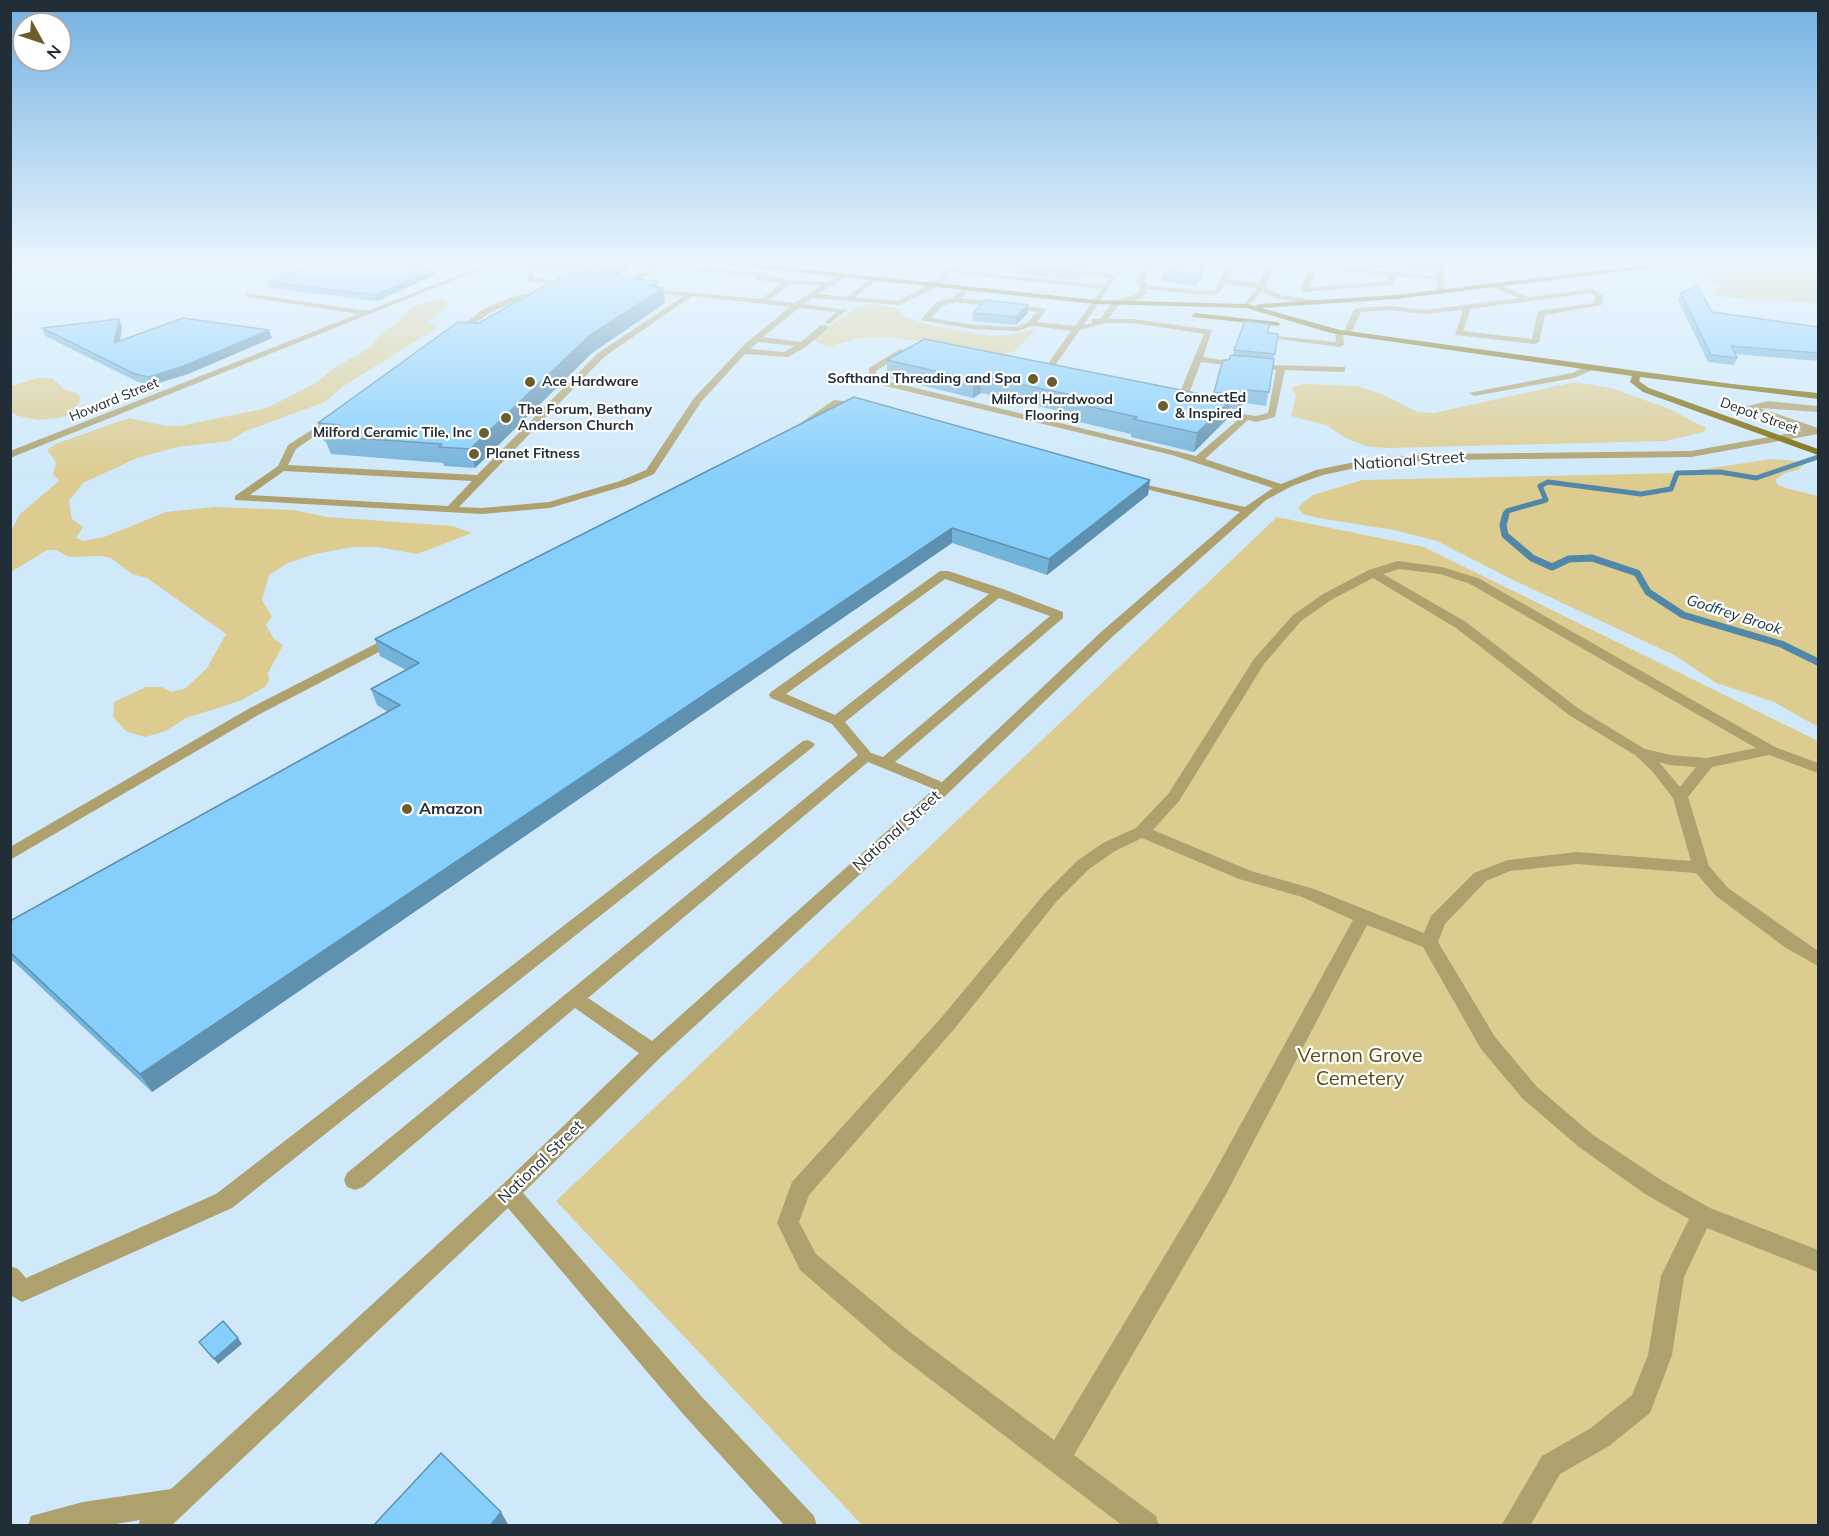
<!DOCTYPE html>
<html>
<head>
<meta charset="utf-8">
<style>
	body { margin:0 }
	#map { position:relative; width:1829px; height:1536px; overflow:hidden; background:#cfe9fb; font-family:Mulish,sans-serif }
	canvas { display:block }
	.frame { position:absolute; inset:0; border:12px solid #222e37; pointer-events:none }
	.north { position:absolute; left:12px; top:12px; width:60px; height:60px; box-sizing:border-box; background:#fff; border:2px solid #a7abaf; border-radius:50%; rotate:130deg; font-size:16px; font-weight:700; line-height:24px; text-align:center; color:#222e37 }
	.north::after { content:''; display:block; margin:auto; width:21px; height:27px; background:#6b5e2b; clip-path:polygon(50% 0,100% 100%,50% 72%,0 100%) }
</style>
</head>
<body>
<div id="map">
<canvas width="1829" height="1536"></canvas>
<div class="frame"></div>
<div class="north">N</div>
</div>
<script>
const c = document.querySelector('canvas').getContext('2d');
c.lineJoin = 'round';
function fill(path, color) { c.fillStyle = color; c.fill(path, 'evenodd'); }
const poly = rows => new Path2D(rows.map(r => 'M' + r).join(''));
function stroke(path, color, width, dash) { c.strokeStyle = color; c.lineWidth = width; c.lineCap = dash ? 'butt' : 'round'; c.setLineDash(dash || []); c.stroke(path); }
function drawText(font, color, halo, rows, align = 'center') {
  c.font = font + ' Mulish,sans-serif'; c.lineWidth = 4.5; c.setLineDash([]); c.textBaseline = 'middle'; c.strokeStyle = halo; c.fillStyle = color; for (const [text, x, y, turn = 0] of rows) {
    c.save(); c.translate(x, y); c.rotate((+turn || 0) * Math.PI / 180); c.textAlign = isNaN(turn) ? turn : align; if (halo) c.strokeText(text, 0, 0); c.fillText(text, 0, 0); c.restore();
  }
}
const green = poly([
	[1777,263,1818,263,1818,303,1720,297,1710,294,1721,287,1698,273,1728,266],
	[437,299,445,300,449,305,428,321,437,328,342,387,325,402,246,431,229,441,177,447,137,458,83,483,69,501,72,519,83,527,76,538,83,541,104,537,166,512,215,507,293,510,328,517,452,526,472,533,417,554,377,547,353,547,315,554,288,563,269,575,262,600,272,617,266,625,274,639,283,645,268,673,269,680,265,687,240,701,186,718,166,731,145,737,127,732,113,717,114,702,146,687,161,687,172,692,186,688,207,668,226,634,147,578,132,574,111,558,100,556,69,557,56,550,47,550,11,572,11,531,20,514,59,481,53,474,56,462,47,450,55,444,129,418,166,426,180,426,267,408,316,383,334,368,372,346,382,332,393,326,413,306],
	[873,304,896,308,905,317,928,325,991,336,1011,335,1036,329,1015,351,1003,354,890,337,858,338,829,347,815,341,816,336,856,307],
	[38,378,52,378,65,390,77,393,81,398,74,411,64,417,38,420,18,416,11,411,11,386],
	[1575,382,1611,388,1670,409,1706,428,1704,432,1665,441,1387,448,1366,446,1346,438,1326,425,1291,416,1296,395,1291,388,1304,384,1356,386,1379,393,1418,412,1434,413],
	[1772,459,1807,462,1798,470,1785,473,1775,480,1778,485,1786,488,1818,496,1818,727,1774,702,1716,683,1674,655,1513,580,1437,541,1394,530,1318,518,1303,514,1298,507,1313,495,1362,480,1677,473],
	[1277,517,1424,547,1818,741,1818,1525,862,1525,556,1201]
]);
const streamFar1 = poly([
	[1506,516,1507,511,1546,500,1540,486,1548,482,1641,494,1671,489,1677,473,1720,472,1756,478,1818,457]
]);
const stream = poly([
	[1506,514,1503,525,1505,535,1532,558,1552,567,1569,559,1592,558,1637,573,1648,592,1683,615,1781,644,1818,662]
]);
const minor = poly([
	[489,263,497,263,10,458,10,451,358,314,248,297,245,293,367,311,489,263],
	[532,263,539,263,533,269,535,278,574,283,602,266,617,263,647,263,754,272,787,280,828,282,843,273,846,277,818,294,847,297,874,276,877,280,855,297,898,301,932,283,956,263,973,263,961,266,957,270,1105,285,1109,278,1060,269,1064,267,1117,275,1084,325,1092,323,1092,319,1100,319,1113,301,1137,294,1141,287,1137,281,1146,263,1152,263,1145,281,1147,285,1202,291,1215,290,1228,263,1234,263,1227,279,1259,283,1269,263,1313,264,1437,276,1437,263,1443,263,1445,292,1441,294,1437,292,1437,280,1394,276,1394,283,1390,285,1305,292,1301,290,1309,268,1275,265,1266,286,1269,290,1280,295,1321,301,1321,305,1278,299,1262,291,1247,308,1243,306,1257,288,1225,284,1218,294,1202,295,1147,289,1143,298,1119,305,1108,319,1133,319,1212,330,1203,357,1246,364,1242,367,1201,362,1185,404,1180,407,1175,404,1204,334,1133,323,1105,323,1080,330,1047,377,1044,378,1040,375,1071,331,1032,326,1017,331,973,329,921,320,936,302,952,298,967,286,971,288,961,298,1042,308,1046,310,1037,322,1075,326,1102,289,952,273,938,287,899,305,812,298,804,304,847,310,829,324,825,322,836,312,799,308,763,337,801,342,821,325,827,325,827,329,806,347,788,357,745,354,701,402,654,474,628,485,550,508,482,514,235,500,235,496,278,466,288,445,335,415,338,416,338,420,296,449,288,465,477,475,598,353,684,296,643,292,640,288,762,299,781,283,757,280,753,276,664,268,657,269,625,290,619,290,619,286,651,267,627,265,606,269,576,287,572,285,529,282,525,268,532,263],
	[1316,269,1387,275,1387,281,1310,287,1316,269],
	[789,284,821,286,795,303,770,300,789,284],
	[692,296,790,307,746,343,694,398,646,470,620,481,549,502,482,508,459,507,604,357,692,296],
	[955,302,1037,312,1028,322,1016,327,973,325,931,318,942,306,955,302],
	[758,342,794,346,784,352,750,349,758,342],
	[284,471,472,481,448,506,250,495,284,471],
	[798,263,813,263,775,270,771,268,798,263],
	[992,263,1020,263,1041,266,1037,268,995,265,992,263],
	[1627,263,1636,263,1648,267,1644,269,1627,263],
	[1497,284,1529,297,1592,289,1603,295,1602,305,1545,315,1539,342,1535,344,1455,335,1463,310,1425,314,1389,310,1361,312,1350,335,1343,333,1344,345,1340,347,1271,338,1275,336,1336,342,1335,332,1339,330,1343,333,1354,310,1358,308,1389,306,1425,310,1519,298,1494,288,1497,284],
	[1591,293,1595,296,1594,303,1538,311,1532,339,1463,331,1471,309,1591,293],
	[547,290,550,294,520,300,489,313,459,336,452,334,483,309,515,296,547,290],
	[900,349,907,351,876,371,876,376,887,381,1196,456,1239,419,1207,413,1207,409,1256,416,1268,413,1276,370,1269,369,1269,365,1345,367,1345,371,1342,372,1285,370,1275,417,1256,422,1248,420,1205,459,1281,484,1316,470,1374,458,1440,454,1691,451,1802,431,1744,407,1768,401,1818,406,1818,412,1760,408,1818,428,1818,434,1691,457,1440,460,1374,464,1323,475,1292,486,1266,500,1111,638,942,799,660,1058,523,1193,701,1396,814,1516,817,1526,785,1526,683,1414,508,1208,171,1526,138,1526,140,1520,104,1526,28,1526,31,1516,83,1502,171,1489,501,1186,639,1053,575,1008,363,1187,355,1190,347,1187,344,1180,347,1173,858,755,832,724,771,698,769,695,771,692,940,571,948,571,1003,589,1063,612,1063,618,895,762,942,782,1101,632,1240,512,1125,484,1125,480,1245,507,1273,488,1172,455,881,385,869,379,869,368,900,349],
	[945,579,989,594,835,715,786,694,945,579],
	[999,598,1050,616,883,757,871,753,845,722,999,598],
	[868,762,934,789,652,1041,588,998,868,762],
	[1592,364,1596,367,1595,369,1574,378,1474,396,1469,393,1572,373,1592,364],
	[834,400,861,403,866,406,861,409,836,406,798,433,792,433,792,429,834,400],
	[1398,561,1442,567,1478,578,1775,747,1818,763,1818,773,1769,755,1712,767,1688,797,1709,866,1728,888,1818,951,1818,966,1786,948,1716,896,1696,873,1577,864,1510,871,1486,881,1445,924,1438,942,1495,1037,1537,1087,1593,1135,1661,1180,1710,1208,1818,1250,1818,1272,1707,1228,1684,1277,1672,1355,1650,1413,1609,1446,1560,1474,1530,1526,1501,1526,1542,1456,1591,1428,1632,1395,1648,1355,1661,1276,1689,1219,1645,1194,1579,1147,1523,1099,1481,1049,1423,947,1367,925,1225,1196,1074,1455,1156,1516,1159,1526,1123,1526,892,1350,800,1270,777,1223,792,1182,941,1018,1045,893,1077,861,1103,843,1136,828,1169,793,1254,659,1293,615,1323,594,1369,570,1398,561],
	[1399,569,1440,574,1470,584,1756,748,1707,758,1670,755,1645,749,1579,709,1466,622,1383,574,1399,569],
	[1373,578,1456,628,1569,715,1635,755,1652,771,1673,798,1691,861,1577,852,1508,860,1474,873,1431,916,1424,933,1314,889,1251,871,1153,830,1179,801,1264,664,1301,621,1331,600,1373,578],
	[1659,762,1670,765,1696,767,1680,787,1659,762],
	[1142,838,1239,879,1302,897,1353,920,1209,1182,1054,1440,910,1332,816,1254,799,1222,809,1195,955,1028,1057,901,1089,869,1115,851,1142,838],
	[395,634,401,638,400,641,260,714,10,860,10,847,250,708,395,634],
	[808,740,815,744,813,747,232,1208,22,1302,10,1295,10,1266,18,1269,26,1278,216,1194,803,741,808,740]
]);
const major = poly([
	[726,263,746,263,1096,300,1247,304,1255,306,1259,304,1396,295,1662,263,1679,263,1676,265,1396,299,1261,308,1340,330,1732,384,1818,393,1818,399,1640,377,1639,381,1649,388,1818,449,1818,455,1643,392,1630,382,1632,376,1331,333,1246,308,1096,304,729,265,726,263],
	[1196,313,1277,322,1281,324,1277,326,1193,317,1192,315,1196,313]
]);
const wall = poly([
	[534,263,606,263,585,274,658,281,659,287,663,288,665,303,592,353,475,468,444,466,443,463,331,454,326,442,324,441,318,423,479,323,576,274,536,270],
	[1020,263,1092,263,1088,267,1070,266,1082,275,1078,280,1016,274,1017,266],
	[1209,263,1196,286,1162,281,1163,270],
	[1330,263,1437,263,1434,273],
	[416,267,434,270,435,275,377,301,269,288,267,282],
	[598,268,629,268,616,277,600,276],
	[1681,293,1712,312,1818,327,1818,361,1735,354,1737,358,1734,365,1708,362,1678,300],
	[973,313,1028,313,1016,325,972,321],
	[122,327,120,341,272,338,188,374,152,385,138,382,45,336,42,328],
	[1268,333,1278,334,1266,406,1244,403,1237,410,1230,408,1228,418,1194,452,1131,437,1131,434,1058,417,1059,411,981,393,973,398,887,377,887,360,1213,397,1214,392,1229,360,1233,355,1234,350],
	[1150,480,1148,495,1047,575,952,543,152,1092,10,958,10,921,388,712,377,705,371,689,406,670,380,656,375,639]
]);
const shadedWall = poly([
	[412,263,424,263,408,271,406,266],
	[585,263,606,263,585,274,583,264],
	[626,263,628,263,629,268,616,277,615,269],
	[1204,263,1209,263,1196,286,1198,275],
	[1083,267,1082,275,1078,280,1079,272],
	[434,270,435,275,377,301,375,295],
	[658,281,659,290,663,288,665,303,592,353,475,468,470,449,589,336,649,286],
	[1028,305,1028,313,1016,325,1016,317],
	[119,319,122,327,118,351,114,343],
	[269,330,272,338,188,374,152,385,149,377],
	[981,376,981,393,973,398,974,380],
	[1246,390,1244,403,1237,410,1239,396],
	[1231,400,1228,418,1194,452,1197,433],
	[1150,480,1148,495,1047,575,1049,559],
	[952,528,952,543,152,1092,140,1074],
	[238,1338,242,1344,218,1364,214,1359],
	[501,1512,509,1526,490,1526]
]);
const building = poly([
	[315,263,412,263,406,266,434,270,375,295,267,282,315,263],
	[567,263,585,263,583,264,567,263],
	[610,263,626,263,615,269,598,268,610,263],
	[1020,263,1038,263,1083,267,1079,272,1017,266,1020,263],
	[1164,263,1204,263,1198,275,1163,270,1164,263],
	[577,273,658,281,649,286,663,288,589,336,470,449,439,447,442,444,324,436,340,425,318,423,458,322,479,323,560,277,577,273],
	[1697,285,1712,312,1818,327,1818,353,1731,346,1737,358,1711,355,1681,293,1697,285],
	[985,300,1028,305,1016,317,973,313,985,300],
	[183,318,269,330,184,366,149,377,135,374,42,328,119,319,114,343,183,318],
	[1245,321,1270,324,1267,333,1278,334,1275,354,1234,350,1245,321],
	[925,339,1231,400,1197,433,1133,419,1137,417,1060,400,1067,394,981,376,974,380,887,360,925,339],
	[1231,355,1274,359,1269,392,1246,390,1239,396,1214,392,1223,360,1229,360,1231,355],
	[854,397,1150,480,1049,559,952,528,140,1074,10,952,10,921,400,705,371,689,419,663,375,639,854,397],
	[223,1321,238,1338,214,1359,199,1342,223,1321],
	[441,1453,501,1512,490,1526,373,1526,441,1453]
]);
const markers = [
	[1033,379,6,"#6b5e2b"],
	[530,382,6,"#6b5e2b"],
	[1052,382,6,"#6b5e2b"],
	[1163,406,6,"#6b5e2b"],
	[506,418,6,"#6b5e2b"],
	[484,433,6,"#6b5e2b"],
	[474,454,6,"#6b5e2b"],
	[407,809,6,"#6b5e2b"]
];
const farPoinames = [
	["Softhand Threading and Spa",1021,379,"right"],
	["Ace Hardware",542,382],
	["ConnectEd",1175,398],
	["& Inspired",1175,414],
	["Milford Hardwood",1052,400,"center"],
	["Flooring",1052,416,"center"],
	["The Forum, Bethany",518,410],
	["Anderson Church",518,426],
	["Milford Ceramic Tile, Inc",472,433,"right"],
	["Planet Fitness",486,454]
];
const farStreetnames = [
	["Howard Street",114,400,-22],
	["Depot Street",1759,416,20]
];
const farWaternames = [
	["Godfrey Brook",1734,615,18]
];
const streetNames = [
	["National Street",1409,461,-4],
	["National Street",897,831,-42],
	["National Street",541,1162,-44]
];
const poiNames = [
	["Amazon",419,809]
];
const nearParknames = [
	["Vernon Grove",1360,1056],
	["Cemetery",1360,1079]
];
fill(green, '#dccc90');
stroke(streamFar1, '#5187a8', 5);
stroke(stream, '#5187a8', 7);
fill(minor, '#aea16e');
fill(major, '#7b6701');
fill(wall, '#73b2d9');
fill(shadedWall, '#5e91b0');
fill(building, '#86cffc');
stroke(building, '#5e91b0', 1.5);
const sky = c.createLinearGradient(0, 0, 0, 478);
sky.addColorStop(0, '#73b1e2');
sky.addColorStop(0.55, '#e9f5fd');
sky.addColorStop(1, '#e9f5fd00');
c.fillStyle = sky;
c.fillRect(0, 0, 1829, 478);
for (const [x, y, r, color] of markers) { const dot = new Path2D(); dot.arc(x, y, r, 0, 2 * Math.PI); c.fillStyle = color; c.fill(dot); stroke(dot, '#fff', 2); }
drawText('bold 14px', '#222e37', '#fff', farPoinames, 'left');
drawText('14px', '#222e37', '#fff', farStreetnames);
drawText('italic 15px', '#133346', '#fff', farWaternames);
drawText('16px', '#222e37', '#fff', streetNames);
drawText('bold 16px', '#222e37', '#fff', poiNames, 'left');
drawText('20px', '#5a4d14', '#fff', nearParknames);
</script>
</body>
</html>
